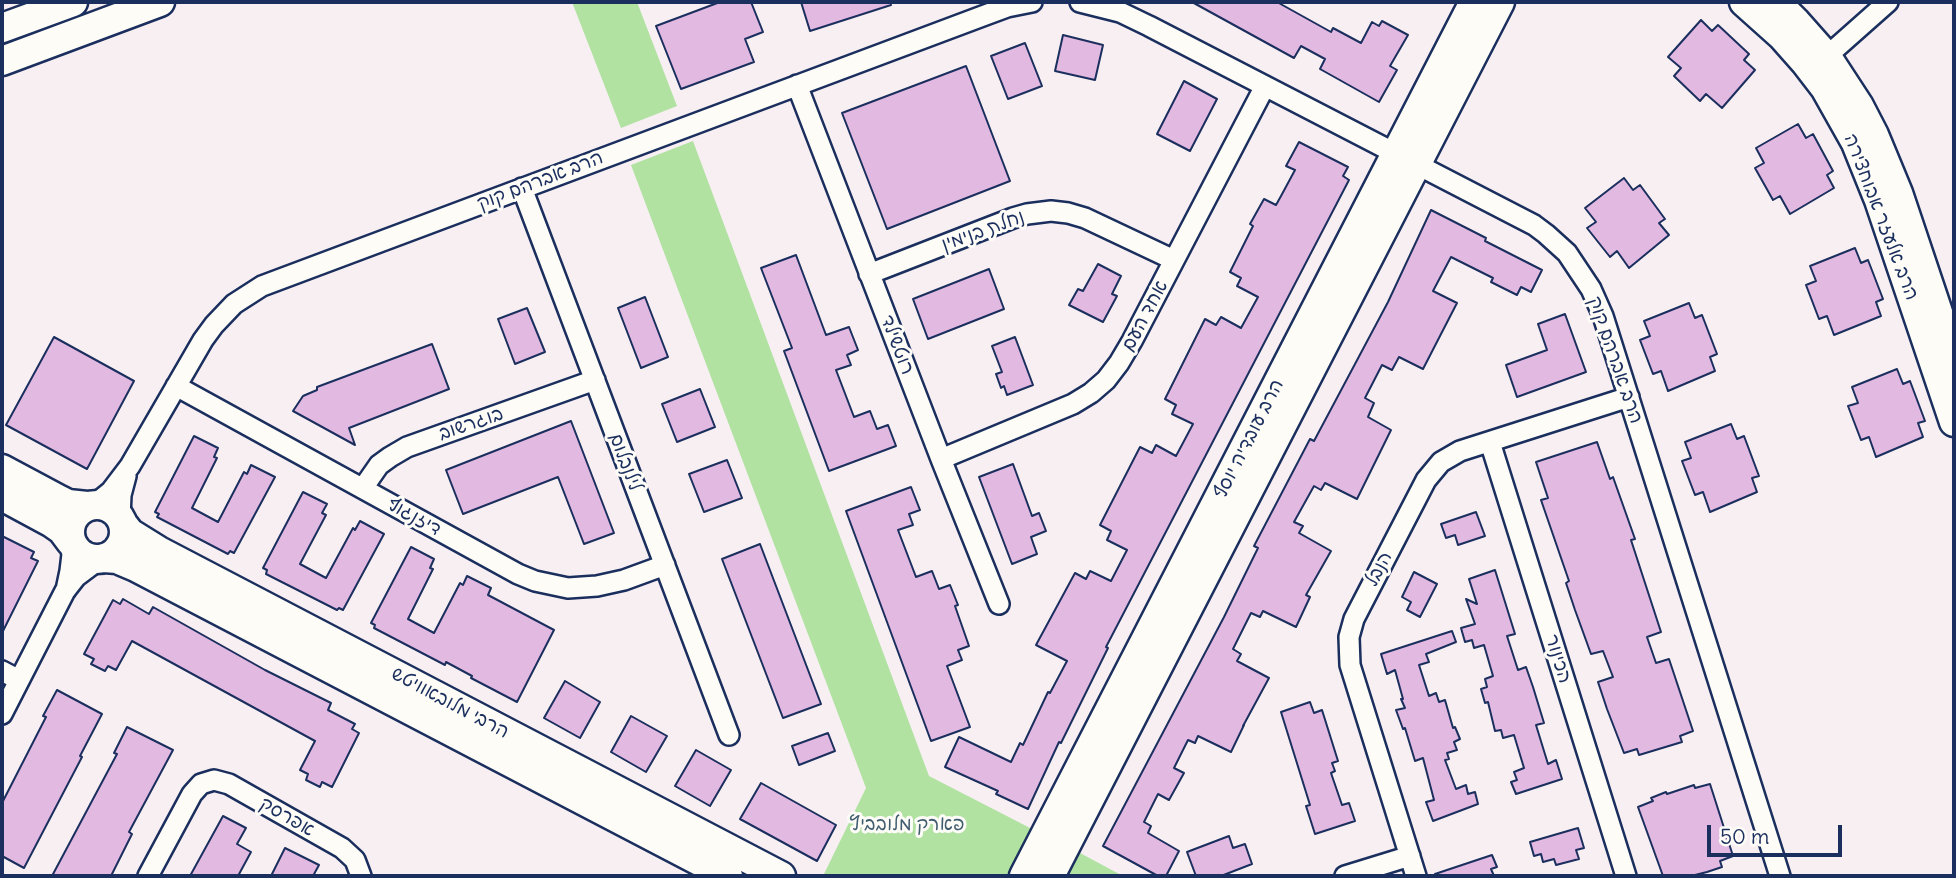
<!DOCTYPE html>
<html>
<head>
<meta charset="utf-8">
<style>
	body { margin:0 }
	#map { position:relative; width:1956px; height:878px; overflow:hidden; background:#f8eff3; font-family:Delius,sans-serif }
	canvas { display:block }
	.frame { position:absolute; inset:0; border:4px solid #1b2f5e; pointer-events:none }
	.scale { position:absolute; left:1707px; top:825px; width:135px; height:32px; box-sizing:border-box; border:4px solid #1b2f5e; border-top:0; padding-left:9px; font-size:21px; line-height:24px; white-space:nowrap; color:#1b2f5e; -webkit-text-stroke:5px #fdfcf7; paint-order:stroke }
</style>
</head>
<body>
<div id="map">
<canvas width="1956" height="878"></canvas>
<div class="frame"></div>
<div class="scale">50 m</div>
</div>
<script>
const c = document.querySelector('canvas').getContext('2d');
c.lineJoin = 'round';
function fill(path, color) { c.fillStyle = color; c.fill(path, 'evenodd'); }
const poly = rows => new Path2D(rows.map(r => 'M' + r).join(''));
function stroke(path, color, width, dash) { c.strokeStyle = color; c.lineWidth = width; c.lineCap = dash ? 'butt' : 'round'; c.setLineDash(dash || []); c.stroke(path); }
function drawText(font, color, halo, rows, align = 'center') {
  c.font = font + ' Delius,"Playpen Sans Hebrew",sans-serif'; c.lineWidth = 6; c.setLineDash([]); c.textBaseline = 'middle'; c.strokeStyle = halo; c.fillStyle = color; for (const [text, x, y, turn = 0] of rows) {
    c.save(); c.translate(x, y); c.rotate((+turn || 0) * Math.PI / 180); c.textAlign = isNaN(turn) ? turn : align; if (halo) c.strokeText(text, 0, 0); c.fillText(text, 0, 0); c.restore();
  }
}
const green = poly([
	[572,2,637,2,677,106,621,128],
	[693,141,929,776,1034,830,1012,876,823,876,866,788,631,165],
	[1080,853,1123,876,1068,876]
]);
const building = poly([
	[720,2,751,2,763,32,745,39,754,62,681,89,656,26,720,2],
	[801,2,890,2,891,5,810,31,801,2],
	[1192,2,1277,2,1331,32,1333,28,1361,43,1372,22,1379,26,1382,21,1408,35,1390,66,1397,70,1379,102,1320,69,1325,59,1301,46,1294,58,1192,2],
	[1701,20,1712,31,1718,25,1749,54,1744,60,1755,70,1722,108,1706,94,1700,101,1674,76,1681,68,1668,57,1701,20],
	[1063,35,1103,45,1095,80,1055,71,1063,35],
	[1025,43,1042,86,1008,99,991,56,1025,43],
	[966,66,1010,181,887,229,842,113,966,66],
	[1184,81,1217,99,1190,151,1157,134,1184,81],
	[1798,124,1806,138,1813,134,1833,171,1827,175,1834,188,1790,214,1780,196,1773,200,1755,168,1764,163,1756,148,1798,124],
	[1299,142,1348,167,1343,176,1349,180,1106,647,1108,648,1061,743,1059,742,1028,809,996,794,998,791,945,767,959,737,1011,762,1020,743,1023,745,1048,692,1050,693,1067,661,1036,645,1075,573,1086,579,1090,571,1111,581,1127,550,1107,540,1111,531,1100,525,1140,447,1152,453,1156,445,1176,456,1184,441,1193,424,1172,414,1176,405,1165,399,1205,319,1216,325,1221,317,1241,328,1258,297,1237,286,1241,278,1230,272,1253,226,1250,224,1264,199,1276,205,1281,196,1295,170,1286,166,1299,142],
	[1624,178,1633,190,1640,185,1665,219,1659,223,1669,235,1629,268,1617,251,1610,257,1587,228,1596,222,1585,208,1624,178],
	[1431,210,1486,238,1485,241,1542,270,1531,292,1521,287,1517,295,1491,282,1493,278,1451,257,1433,291,1457,303,1423,369,1399,357,1392,370,1382,365,1365,398,1374,403,1368,417,1391,430,1357,499,1325,483,1321,490,1314,486,1294,522,1303,526,1299,533,1331,551,1306,595,1310,597,1296,627,1263,611,1260,617,1251,613,1233,649,1241,654,1237,661,1269,678,1243,726,1244,725,1231,752,1198,736,1195,743,1188,740,1174,768,1184,773,1169,800,1158,794,1144,822,1151,826,1148,833,1179,851,1166,876,1158,876,1103,846,1224,617,1258,548,1254,546,1310,439,1314,441,1388,302,1431,210],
	[1855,248,1861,263,1868,260,1883,299,1876,302,1881,316,1834,335,1827,316,1819,319,1806,285,1816,281,1810,266,1855,248],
	[796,255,826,335,849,327,858,350,847,355,851,365,836,370,854,417,870,411,877,429,888,425,896,446,829,471,784,351,792,348,761,268,796,255],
	[1098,264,1121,276,1112,294,1117,296,1103,322,1069,305,1078,289,1083,291,1098,264],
	[989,269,1004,309,928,339,913,299,989,269],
	[645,297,668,357,641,368,618,308,645,297],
	[1689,303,1695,318,1702,315,1717,354,1710,357,1715,371,1668,391,1661,371,1653,374,1640,340,1650,336,1644,321,1689,303],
	[527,308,545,352,515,364,498,319,527,308],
	[1565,314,1586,372,1517,397,1506,365,1547,350,1538,324,1565,314],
	[54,337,134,381,87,469,6,425,54,337],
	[1015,337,1033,385,1007,395,1004,386,1001,388,996,374,1002,372,992,346,1015,337],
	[432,344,449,389,349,428,355,445,293,411,303,396,317,390,317,387,432,344],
	[1897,369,1903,384,1910,381,1925,421,1918,423,1923,437,1876,457,1869,437,1861,440,1848,406,1858,403,1852,387,1897,369],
	[700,389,715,427,677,442,662,404,700,389],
	[571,421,614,533,584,544,558,477,463,514,446,470,571,421],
	[1731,424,1737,439,1744,436,1759,476,1752,478,1757,492,1710,512,1703,492,1695,495,1682,461,1691,458,1685,442,1731,424],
	[194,436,218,448,214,457,217,458,192,508,218,522,244,472,247,474,251,465,275,477,234,553,230,551,228,554,157,517,159,514,155,512,194,436],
	[1597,442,1610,479,1613,477,1635,539,1631,540,1661,632,1647,637,1656,663,1669,659,1693,731,1680,736,1682,742,1639,755,1637,749,1624,753,1607,709,1598,682,1613,677,1603,651,1591,654,1575,610,1566,583,1569,581,1541,500,1548,498,1536,462,1597,442],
	[727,460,742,498,704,512,689,474,727,460],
	[1013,464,1032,516,1039,513,1046,531,1031,537,1037,554,1012,564,979,477,1013,464],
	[911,487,920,510,909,514,913,525,898,530,916,577,932,571,939,589,950,585,958,605,955,606,969,646,958,650,962,660,947,666,970,727,931,741,846,511,911,487],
	[303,492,327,504,322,513,326,515,300,564,326,578,353,528,355,530,360,521,384,534,343,610,339,608,337,610,266,574,267,570,263,568,303,492],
	[1476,512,1485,536,1458,545,1455,535,1446,538,1441,524,1476,512],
	[2,536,34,552,31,558,38,561,2,633,2,536],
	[760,544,821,704,783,718,722,559,760,544],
	[411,547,434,559,430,568,433,569,408,619,434,633,460,583,463,585,467,576,491,588,488,595,554,630,517,702,471,678,472,676,446,662,445,665,374,628,375,625,371,623,411,547],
	[1495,570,1515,634,1507,636,1518,670,1526,667,1533,687,1544,723,1536,725,1548,764,1556,760,1562,779,1516,794,1511,782,1517,780,1514,772,1524,768,1514,735,1503,738,1501,730,1495,731,1488,702,1485,703,1481,689,1487,687,1485,679,1493,676,1484,645,1474,648,1472,640,1465,642,1461,628,1475,624,1466,599,1477,604,1469,579,1495,570],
	[1414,572,1437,584,1420,617,1407,610,1411,602,1402,597,1414,572],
	[123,599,149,614,153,607,265,670,331,703,328,710,355,724,352,729,359,733,332,787,322,782,320,787,306,780,308,774,300,770,315,741,132,641,116,670,108,666,105,671,91,664,94,659,84,654,113,600,120,604,123,599],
	[1452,631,1456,642,1426,654,1429,662,1419,665,1429,696,1436,693,1439,702,1445,700,1453,728,1455,727,1460,739,1454,742,1457,750,1447,753,1449,759,1445,760,1456,789,1466,785,1468,794,1475,792,1478,804,1433,821,1426,802,1434,800,1423,758,1415,761,1405,728,1403,729,1396,710,1405,708,1401,699,1403,699,1395,670,1387,674,1381,654,1452,631],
	[565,681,600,702,580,738,544,718,565,681],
	[57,690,102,714,80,756,82,757,24,868,2,856,2,803,46,717,43,716,57,690],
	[1310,702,1314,713,1322,710,1338,761,1332,763,1335,771,1331,773,1342,805,1349,803,1355,821,1315,834,1306,806,1310,805,1281,712,1310,702],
	[631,716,667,736,646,772,611,752,631,716],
	[127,727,173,750,129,832,132,834,111,876,52,876,117,754,114,753,127,727],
	[828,733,835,751,799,765,792,746,828,733],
	[696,750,731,770,710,806,675,786,696,750],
	[761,783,836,825,817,861,740,819,761,783],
	[1710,784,1733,856,1720,861,1722,867,1707,872,1691,876,1663,876,1638,807,1653,801,1651,798,1666,792,1667,794,1694,785,1695,788,1710,784],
	[223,816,246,828,237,844,251,852,238,876,190,876,223,816],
	[1578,828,1584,848,1576,850,1579,859,1556,865,1554,859,1543,862,1541,854,1534,856,1530,842,1578,828],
	[1229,836,1233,848,1245,844,1252,864,1221,876,1196,876,1187,852,1229,836],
	[285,848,319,865,313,876,271,876,285,848],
	[1492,855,1497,867,1491,869,1494,876,1436,876,1435,874,1492,855]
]);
const street = poly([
	[1080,2,1120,12,1149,26,1534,225,1546,234,1567,253,1591,289,1603,316,1780,876],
	[1818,64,1888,2],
	[797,85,941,459,999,604],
	[522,188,729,735],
	[869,274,1013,218,1027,214,1051,211,1068,213,1085,218,1174,260],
	[176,386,518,574,535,581,568,588,597,586,624,580,665,565],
	[1490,442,1626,876],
	[941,459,1073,404,1091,393,1106,380,1119,363,1132,341,1265,86],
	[363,488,379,465,390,457,407,447,595,380],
	[95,504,111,491,130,466,203,340,214,325,234,304,262,286,988,14,1007,7,1032,2],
	[120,518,121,495,126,476],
	[66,590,70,571,73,546],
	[2,671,19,680],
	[2,714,65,591,76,577,100,559],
	[148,876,192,794,201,784,214,780,229,784,342,848,355,860,361,876],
	[1345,876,1410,856],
	[1416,876,1350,665,1349,637,1354,619,1426,480,1441,462,1460,451,1629,397]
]);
const secondary = poly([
	[1744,2,1782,36,1805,62,1825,88,1856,143,1879,200,1954,422],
	[1776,2,1796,22,1827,57,1859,106,1874,135,1898,193,1954,360],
	[2,28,73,2],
	[2,61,160,2],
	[2,469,60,500,68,504,87,506],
	[2,496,52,523,62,530,71,542],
	'70 532a27 27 0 1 1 54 0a27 27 0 1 1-54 0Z',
	[123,524,130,533,159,551,781,876],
	[104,558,117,559,136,567,728,876],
	[1024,876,1474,2],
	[1050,876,1500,2]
]);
const streetNames = [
	["הרב אברהם קוק",540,181,-21],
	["הרב אלעזר אבוחצירה",1881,217,69],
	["נחלת בנימין",983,231,-20],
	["אחד העם",1145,316,-62],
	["רוטשילד",897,345,69],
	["הרב אברהם קוק",1615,360,71],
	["בוגרשוב",471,424,-19],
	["הרב עובדיה יוסף",1249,439,-63],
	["לילנבלום",625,462,69],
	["דיזנגוף",414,517,29],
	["הנבל",1379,569,-63],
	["הכינור",1558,659,73],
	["הרבי מלובאוויטש",450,703,28],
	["אפרסק",287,817,30]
];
const parkNames = [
	["פארק מלובביץ",907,825]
];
fill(green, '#b1e2a2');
fill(building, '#e2b9e1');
stroke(building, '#1b2f5e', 2);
stroke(street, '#1b2f5e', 24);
stroke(secondary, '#1b2f5e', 33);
stroke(street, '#fdfcf7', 19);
stroke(secondary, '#fdfcf7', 28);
drawText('19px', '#1b2f5e', '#fdfcf7', streetNames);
drawText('19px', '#405c6f', '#fdfcf7', parkNames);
</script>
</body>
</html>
